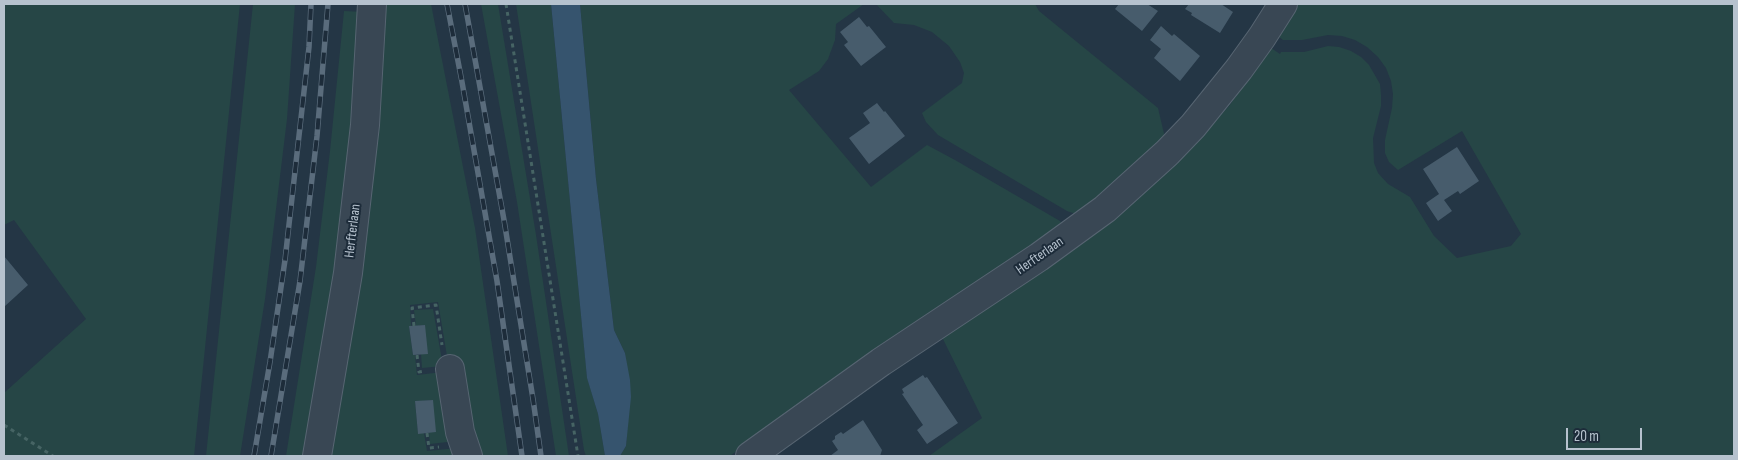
<!DOCTYPE html>
<html>
<head>
<meta charset="utf-8">
<style>
	body { margin:0 }
	#map { position:relative; width:1738px; height:460px; overflow:hidden; background:#243645; font-family:"Sofia Sans Condensed",sans-serif }
	canvas { display:block }
	.frame { position:absolute; inset:0; border:5px solid #b6c2ce; pointer-events:none }
	.scale { position:absolute; left:1566px; top:428px; width:76px; height:22px; box-sizing:border-box; border:2px solid #b6c2ce; border-top:0; padding-left:6px; font-size:15px; line-height:18px; white-space:nowrap; color:#b6c2ce; -webkit-text-stroke:4px #1d2c3a; paint-order:stroke }
</style>
</head>
<body>
<div id="map">
<canvas width="1738" height="460"></canvas>
<div class="frame"></div>
<div class="scale">20 m</div>
</div>
<script>
const c = document.querySelector('canvas').getContext('2d');
c.lineJoin = 'round';
function fill(path, color) { c.fillStyle = color; c.fill(path, 'evenodd'); }
const poly = rows => new Path2D(rows.map(r => 'M' + r).join(''));
function stroke(path, color, width, dash) { c.strokeStyle = color; c.lineWidth = width; c.lineCap = dash ? 'butt' : 'round'; c.setLineDash(dash || []); c.stroke(path); }
function drawText(font, color, halo, rows, align = 'center') {
  c.font = font + ' "Sofia Sans Condensed",sans-serif'; c.lineWidth = 4; c.setLineDash([]); c.textBaseline = 'middle'; c.strokeStyle = halo; c.fillStyle = color; for (const [text, x, y, turn = 0] of rows) {
    c.save(); c.translate(x, y); c.rotate((+turn || 0) * Math.PI / 180); c.textAlign = isNaN(turn) ? turn : align; if (halo) c.strokeText(text, 0, 0); c.fillText(text, 0, 0); c.restore();
  }
}
const green = poly([
	[4,4,240,4,194,456,4,456,4,393,86,319,14,220,4,225],
	[253,4,295,4,287,119,265,299,240,456,206,456],
	[380,4,431,4,475,228,508,456,475,456,448,362,438,302,410,305,411,326,409,327,413,355,415,355,417,375,443,372,456,441,430,444,429,433,432,400,415,402,418,433,424,433,427,451,458,448,461,456,325,456],
	[481,4,498,4,536,235,569,456,556,456,517,202],
	[516,4,551,4,587,377,598,414,605,456,586,456,584,450],
	[580,4,864,4,836,24,835,40,828,59,819,71,789,90,871,187,927,145,955,160,1060,221,1063,226,767,428,730,456,620,456,626,446,628,419,625,353,614,330,596,179],
	[876,4,1035,4,1039,11,1158,108,1165,138,1079,215,1067,211,938,135,926,122,922,113,962,83,964,73,960,62,949,46,932,32,914,25,894,23],
	[1298,4,1734,4,1734,456,929,456,982,418,941,335,1011,293,1082,244,1134,202,1199,139,1229,106,1271,48,1280,54,1281,52,1304,52,1328,46,1339,47,1351,51,1361,57,1369,65,1380,84,1381,95,1381,106,1373,138,1374,163,1378,173,1388,184,1410,197,1434,236,1457,258,1511,246,1521,234,1462,131,1398,170,1389,162,1385,153,1385,140,1392,108,1393,94,1391,81,1386,68,1378,57,1367,47,1355,40,1342,36,1328,35,1302,40,1283,40,1278,36],
	[344,11,364,12,357,124,310,456,286,456,316,267,330,151],
	[433,309,443,366,422,368,421,354,425,325,416,326,414,310]
]);
const water = poly([
	[551,4,580,4,596,179,614,330,625,353,630,380,631,397,626,446,620,456,605,456,598,414,587,378]
]);
const building = poly([
	[1119,4,1147,4,1158,11,1142,31,1115,9],
	[1189,4,1221,4,1233,12,1220,33,1191,15,1192,13,1185,9],
	[859,17,867,27,869,26,886,47,861,66,844,45,848,42,840,32],
	[1161,26,1172,36,1174,34,1200,56,1180,81,1154,58,1161,49,1150,40],
	[877,103,884,112,885,111,905,136,869,164,849,138,870,123,863,113],
	[1457,147,1479,181,1460,194,1458,191,1444,200,1452,211,1438,221,1426,203,1439,194,1423,169],
	[4,256,28,285,4,307],
	[425,325,428,354,413,355,409,326],
	[923,375,925,378,927,377,958,423,927,444,917,430,923,425,902,394,904,393,902,389],
	[433,400,436,432,418,434,415,401],
	[863,420,882,450,880,456,830,456,838,450,832,441,835,439,835,436,841,432,843,434]
]);
const path = poly([
	[506,4,578,456],
	[414,326,412,308,436,305,442,345],
	[417,355,419,372,424,371],
	[4,425,53,456],
	[427,433,429,448,439,447]
]);
const minor = poly([
	[450,369,460,432,468,456],
	[317,456,348,273,365,125,372,4],
	[750,456,881,362,1039,257,1105,209,1167,153,1193,126,1239,69,1262,37,1283,4]
]);
const rail = poly([
	[447,4,462,82,497,281,522,456],
	[465,4,504,220,533,399,541,456],
	[254,456,270,362,285,260,309,47,311,4],
	[271,456,300,281,317,136,328,4]
]);
const streetNames = [
	["Herfterlaan",353,231,-83],
	["Herfterlaan",1040,256,-35]
];
fill(green, '#264646');
fill(water, '#36546e');
fill(building, '#475c6c');
stroke(minor, '#576572', 30);
stroke(path, '#466464', 3, [4, 4]);
stroke(minor, '#394754', 28);
stroke(rail, '#5a6c7c', 5.5);
stroke(rail, '#1d2c3a', 4, [11]);
drawText('14px', '#b6c2ce', '#1d2c3a', streetNames);
</script>
</body>
</html>
